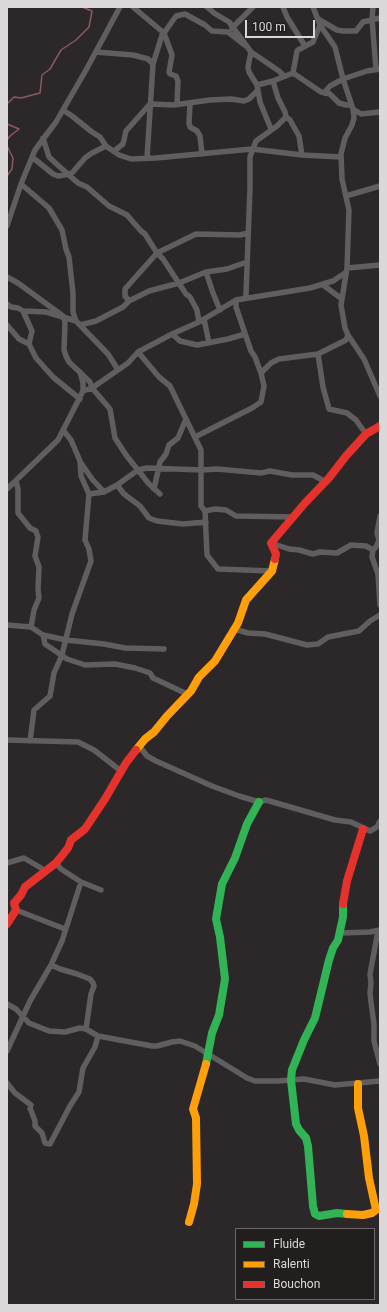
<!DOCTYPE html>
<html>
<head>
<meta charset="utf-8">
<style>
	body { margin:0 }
	#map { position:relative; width:387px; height:1312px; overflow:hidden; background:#2c2829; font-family:Roboto,sans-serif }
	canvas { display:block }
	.frame { position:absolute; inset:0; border:8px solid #dcd8d9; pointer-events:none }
	.legend { position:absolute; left:235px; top:1228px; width:140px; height:72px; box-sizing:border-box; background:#231e1e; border:1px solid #6d6869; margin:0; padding:5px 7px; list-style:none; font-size:12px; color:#dcd8d9 }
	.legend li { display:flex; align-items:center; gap:8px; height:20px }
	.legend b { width:20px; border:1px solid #6d6869 }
	.scale { position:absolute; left:245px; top:20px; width:70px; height:18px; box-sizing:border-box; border:2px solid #dcd8d9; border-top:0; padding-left:5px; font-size:12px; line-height:14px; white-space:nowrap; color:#dcd8d9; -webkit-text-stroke:3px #231e1e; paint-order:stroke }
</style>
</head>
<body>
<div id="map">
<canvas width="387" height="1312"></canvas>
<div class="frame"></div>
<ul class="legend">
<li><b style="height:5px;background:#30b455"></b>Fluide</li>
<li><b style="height:5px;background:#ff9f0a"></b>Ralenti</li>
<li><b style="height:5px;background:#e5322d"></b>Bouchon</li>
</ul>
<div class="scale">100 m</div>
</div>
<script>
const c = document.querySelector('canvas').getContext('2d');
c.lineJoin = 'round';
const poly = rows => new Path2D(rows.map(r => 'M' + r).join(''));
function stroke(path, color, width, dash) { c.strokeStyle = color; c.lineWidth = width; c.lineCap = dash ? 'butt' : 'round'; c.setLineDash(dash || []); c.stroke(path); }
const stream = poly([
	[7,104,14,97,21,98,40,93,42,75,50,69,61,50,76,40,89,27,92,11,82,7],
	[7,124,19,129,10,136,7,140],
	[7,146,13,158,12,169,7,176]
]);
const street = poly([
	[133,7,164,33,176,16,185,14,205,25,212,31,228,32,246,46],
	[207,7,214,13,229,22,251,52,279,71,284,76],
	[283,7,287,17,305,46],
	[313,7,320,25,335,47,343,79,353,109,354,118,352,125,345,138,341,154,342,179,349,210,347,268,341,305,345,328,348,335,364,359,380,396],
	[373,7,372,19,376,69],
	[318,19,337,30,343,31,356,31,363,22,380,18],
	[232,28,253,7],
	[164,33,172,55,169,72,170,74,176,76,178,81,177,104],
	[96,52,133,55,148,59,153,64,147,158],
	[251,52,248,67,249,72,257,85,260,102,271,129],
	[153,64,163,32],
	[293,73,321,92,330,94,339,103,346,105,351,105],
	[257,85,273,81],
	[324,93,330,86,343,79,367,71,380,69],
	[190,103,189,123,190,127,197,131,200,136,202,154],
	[353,109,361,114,380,112],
	[63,110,72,116,92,132,100,137,106,146,119,155,131,159,156,158,252,149,302,155,341,157],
	[286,117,290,120,299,136,302,155],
	[43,138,49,157,61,168,78,183,87,187,109,206,127,215,141,231,145,234,157,253,163,259,186,294,190,297,197,310,199,322],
	[114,151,123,144,126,131,150,104,174,105,210,100,231,99,244,101,249,99,258,90],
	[32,157,53,174,58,176,64,175,72,173,85,158,92,153,106,146],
	[21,184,49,208,62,230,66,249,69,257,73,293,73,312,76,321],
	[346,196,380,186],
	[7,226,21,184,35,150,56,122,86,70,120,7],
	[347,268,380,265],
	[206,272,213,293,220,310],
	[7,277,18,283,63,316,65,322,64,350,66,356,69,362,90,382,92,388,110,409,115,438,126,455,149,484,160,494],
	[323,285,342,299],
	[245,298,246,294,250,188,250,157,256,141,277,126,286,117,285,112,278,98,273,81,293,73,297,51,298,50,313,42,320,25],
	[129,301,125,296,125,289,157,253,196,234,240,235,248,233],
	[7,304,11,307,18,308,23,311,46,312,76,321,108,354,118,370],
	[23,311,32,331,29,344,36,358,53,377,80,399],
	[204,319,209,343],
	[7,325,19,339,29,344],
	[80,325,96,321,123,307,129,301,149,291,179,283,206,272,227,269,247,262],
	[172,334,180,341,197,345,228,339,245,334],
	[138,352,159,377,170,386,201,450,201,506,205,511,207,555,218,569,272,571],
	[318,354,323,387,329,409,347,413,356,420,366,434],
	[80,372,83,383,83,391],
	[261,373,271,363,279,359,318,354,346,340,348,335],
	[195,437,252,408,261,402,264,386,261,373,255,357,251,351,236,307,236,300],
	[81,463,92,479,104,492],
	[16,481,18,489,18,513,30,528,36,531,38,537,35,556,39,567,38,590,39,598,34,610,31,627],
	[117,485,124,494,140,506,149,518,157,521,183,524,206,522],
	[7,489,58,440,83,391,92,388,128,363,138,352,172,334,199,322,236,300,310,288,333,281,345,273],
	[154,489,160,462,166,454,169,445,178,438,186,419],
	[89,494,104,492,117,485,138,470,147,468,202,470,217,469,261,473,270,471,292,475,313,475,326,482],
	[205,511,215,509,226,510,236,516,294,517],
	[380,516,377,533,379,540,376,547,373,550,372,557,378,574,380,605],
	[271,543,289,549,299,550,313,554,320,552,337,553,351,545,366,546,373,550],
	[7,625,31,627,43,635,66,640,104,644,125,648,164,649],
	[234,629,248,633,265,634,307,645,318,644,328,637,359,631,370,621,380,615],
	[43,635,45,644,67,659,85,665,115,664,135,668,150,673,153,678,185,693,186,695],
	[7,740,78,742,94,750,121,771],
	[30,741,34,710,50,696,54,673,62,655,72,614,91,561,89,549,85,540,89,494,81,476,80,461,71,440,63,430],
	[140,747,147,756,156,761,212,786,239,796,259,802,266,800,335,820,351,822,370,831,377,827,380,821],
	[7,863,24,858,46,871],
	[56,863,61,869,81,882,101,890],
	[16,910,65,929],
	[378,931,370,974,371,983,370,993,371,1002,374,1024,374,1041,380,1064],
	[340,933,370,932,380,930],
	[51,965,60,969,77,974,90,979,93,983,94,986,91,994,86,1029],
	[7,1004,16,1009,29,1023,49,1031,65,1032,80,1028,86,1029,98,1036,152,1046,157,1046,172,1042,180,1041,195,1046,247,1078,255,1081,278,1081,304,1079,335,1085,380,1081],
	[7,1051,30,1001,51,965,62,941,81,882],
	[7,1083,15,1093,31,1105,30,1108,35,1121,35,1126,42,1133,45,1143,50,1144,70,1106,79,1092,83,1068,95,1047,98,1036]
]);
const fast = poly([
	[343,904,343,917,338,940,333,948,329,960,315,1018,304,1040,292,1070,291,1080,296,1124,299,1130,306,1138,308,1146,313,1206,315,1214,319,1216,337,1213,347,1214],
	[206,1064,212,1033,219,1015,225,979,220,937,216,919,222,884,235,858,247,824,259,802]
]);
const slow = poly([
	[136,750,145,739,154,732,167,716,191,691,199,677,215,661,238,623,246,600,272,571,275,559],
	[347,1214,363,1215,372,1213,376,1210,369,1178,364,1136,358,1108,358,1084],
	[189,1222,194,1204,197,1184,196,1118,193,1109,206,1064]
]);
const jam = poly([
	[275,559,276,554,271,543,305,503,329,478,346,456,366,434,380,426],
	[343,904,347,881,363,829],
	[7,924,16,910,14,903,21,895,25,887,56,863,68,848,71,840,85,829,105,799,126,763,136,750]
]);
stroke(stream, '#8b595e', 1.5);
stroke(street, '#605e5f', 5.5);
stroke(fast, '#30b455', 8);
stroke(slow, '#ff9f0a', 8);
stroke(jam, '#e5322d', 8);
</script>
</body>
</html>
